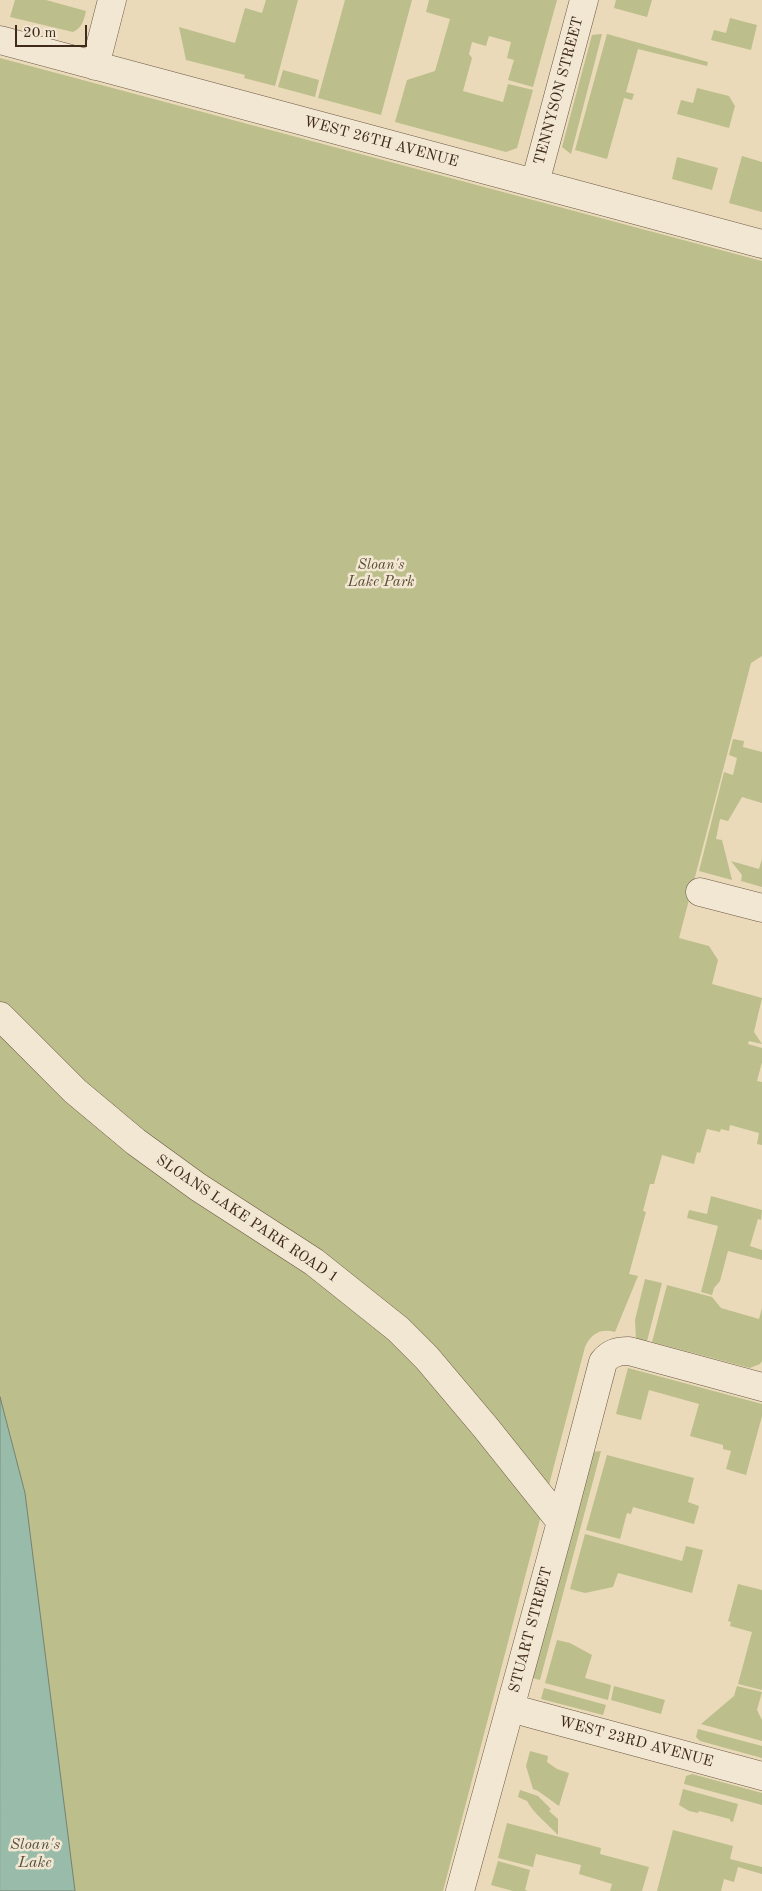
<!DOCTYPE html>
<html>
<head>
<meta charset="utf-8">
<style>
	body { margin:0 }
	#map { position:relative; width:762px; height:1891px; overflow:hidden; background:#eadab9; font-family:"Old Standard TT",serif }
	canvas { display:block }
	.scale { position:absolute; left:15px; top:25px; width:72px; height:22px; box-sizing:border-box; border:2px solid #402a1c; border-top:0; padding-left:6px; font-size:15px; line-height:18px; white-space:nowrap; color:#402a1c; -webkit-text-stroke:4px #f1e7d2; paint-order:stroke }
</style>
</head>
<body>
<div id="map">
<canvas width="762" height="1891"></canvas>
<div class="scale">20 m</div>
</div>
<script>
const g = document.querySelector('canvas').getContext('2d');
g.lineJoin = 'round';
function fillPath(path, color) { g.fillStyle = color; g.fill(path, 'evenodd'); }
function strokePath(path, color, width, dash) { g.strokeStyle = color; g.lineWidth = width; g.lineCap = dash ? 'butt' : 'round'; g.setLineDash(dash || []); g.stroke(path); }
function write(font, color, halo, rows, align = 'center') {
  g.font = font + ' "Old Standard TT",serif'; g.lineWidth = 5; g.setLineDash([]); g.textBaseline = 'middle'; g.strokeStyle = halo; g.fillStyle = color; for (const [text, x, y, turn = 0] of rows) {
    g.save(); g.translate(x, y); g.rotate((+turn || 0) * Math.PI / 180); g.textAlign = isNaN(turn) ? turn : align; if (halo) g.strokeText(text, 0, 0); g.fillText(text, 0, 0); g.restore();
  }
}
fillPath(new Path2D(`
	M 15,0 L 46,0 L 86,11 C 84,20 82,28 73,32 L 10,17 Z
	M 266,0 L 298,0 L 275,86 L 244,78 L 245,75 L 186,60 L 179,27 L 235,43 L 245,8 L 262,13 Z
	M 345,0 L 412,0 L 381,115 L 318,98 Z
	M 429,0 L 557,0 L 533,87 L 508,80 L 514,60 L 507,58 L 511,42 L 489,36 L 486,46 L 472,42 L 469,54 L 472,58 L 463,91 L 503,102 L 508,84 L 533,90 L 517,148 L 506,152 L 395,122 L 407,80 L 435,71 L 450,19 L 426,12 Z
	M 616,0 L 652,0 L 647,17 L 614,8 Z
	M 730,18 L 757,25 L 751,50 L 711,40 L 714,30 L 726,33 Z
	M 602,34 L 571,154 L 562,147 L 592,35 Z
	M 607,34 L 708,62 L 707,66 L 638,49 L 626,92 L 634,94 L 632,100 L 624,98 L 607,159 L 575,150 Z
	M 0,58 L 762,261 L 762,656 L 751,663 L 679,938 L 709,946 L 718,960 L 712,984 L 762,998 L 754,1032 L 762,1044 L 749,1041 L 748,1044 L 762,1048 L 762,1062 L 757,1081 L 762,1082 L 762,1145 L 757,1144 L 759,1133 L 730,1125 L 729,1131 L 721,1129 L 720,1132 L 707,1129 L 700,1153 L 697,1152 L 694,1164 L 662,1155 L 654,1184 L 650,1184 L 643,1211 L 646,1212 L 629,1274 L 638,1276 L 615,1332 C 600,1328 591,1334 585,1347 L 443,1891 L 75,1891 L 25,1493 L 0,1397 Z
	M 283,70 L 319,80 L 315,97 L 278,87 Z
	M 697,88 L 729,96 L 735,106 L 729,128 L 677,114 L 681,100 L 693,103 Z
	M 742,156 L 762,162 L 762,212 L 729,203 Z
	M 677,157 L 718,168 L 712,190 L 672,179 Z
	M 733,739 L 744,741 L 743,747 L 762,752 L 762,803 L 742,797 L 728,821 L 720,819 L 716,839 L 722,840 L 732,880 L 699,871 L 724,772 L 733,775 L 737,758 L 729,755 Z
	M 762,859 L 762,887 L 741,881 L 742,875 L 731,861 L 759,869 Z
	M 711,1196 L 762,1210 L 761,1220 L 758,1219 L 750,1246 L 762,1250 L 762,1260 L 728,1251 L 720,1281 L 714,1288 L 712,1295 L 701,1292 L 718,1226 L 687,1218 L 689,1210 L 707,1214 Z
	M 645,1279 L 662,1283 L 647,1341 L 636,1339 L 635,1320 Z
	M 667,1285 L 712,1297 L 721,1308 L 759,1319 L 762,1308 L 762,1361 L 760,1364 L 750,1368 L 652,1342 Z
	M 628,1368 L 762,1404 L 762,1416 L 746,1475 L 726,1469 L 731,1451 L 723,1449 L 723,1445 L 690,1436 L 699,1404 L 649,1390 L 641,1420 L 616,1414 Z
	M 601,1451 L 540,1680 L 532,1678 L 592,1452 Z
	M 607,1455 L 694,1478 L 688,1502 L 699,1506 L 694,1524 L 633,1507 L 631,1514 L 627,1513 L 620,1539 L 586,1530 Z
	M 585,1534 L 682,1561 L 686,1546 L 703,1550 L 692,1593 L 618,1573 L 613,1587 L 585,1593 L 570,1589 Z
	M 738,1584 L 762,1590 L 762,1690 L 738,1684 L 752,1632 L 730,1626 L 731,1622 L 728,1621 Z
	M 557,1640 L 570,1643 L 592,1655 L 585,1678 L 611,1685 L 608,1700 L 545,1683 Z
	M 614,1686 L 665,1700 L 661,1714 L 611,1700 Z
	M 737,1686 L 762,1692 L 757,1710 L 762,1720 L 762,1741 L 701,1724 L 734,1696 Z
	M 544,1688 L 606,1705 L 603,1715 L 541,1699 Z
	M 698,1729 L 762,1746 L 762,1758 L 700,1741 L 696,1737 Z
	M 530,1751 L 548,1756 L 547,1762 L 557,1769 L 569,1773 L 559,1806 L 538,1791 L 533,1789 L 526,1766 Z
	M 692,1774 L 762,1793 L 762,1805 L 684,1784 L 686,1776 Z
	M 683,1789 L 738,1804 L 733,1822 L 730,1821 L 730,1819 L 699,1811 L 698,1813 L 689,1811 L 679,1805 Z
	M 520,1790 L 538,1796 L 551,1809 L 549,1811 L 558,1819 L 558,1835 C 549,1825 533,1813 527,1801 L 518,1797 Z
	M 507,1823 L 601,1848 L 600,1854 L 649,1867 L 642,1891 L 610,1891 L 612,1884 L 579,1874 L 581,1865 L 536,1854 L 533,1867 L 498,1858 Z
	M 673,1830 L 733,1846 L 730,1859 L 762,1867 L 762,1874 L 738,1867 L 734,1882 L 724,1879 L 721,1891 L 657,1891 Z
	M 498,1861 L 530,1870 L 525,1890 L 528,1891 L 513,1891 L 491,1885 Z`), '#bcbe8b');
const water = new Path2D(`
	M 0,1397 L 25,1493 L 75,1891 L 0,1891 Z`);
fillPath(water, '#99bba9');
strokePath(water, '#758171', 1);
const minor = new Path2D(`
	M 0,40 L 762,244
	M 95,66 L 112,0
	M 535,183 L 584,0
	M 700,892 L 762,908
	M 0,1016 L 75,1091 L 136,1142 L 198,1187 L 314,1262 L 398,1329 L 427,1358 L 486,1428 L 561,1522
	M 510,1708 L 762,1776
	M 460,1891 L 561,1522 L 603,1362 C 610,1353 617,1351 629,1351 L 762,1387`);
strokePath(minor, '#6a5643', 29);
strokePath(minor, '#f1e7d2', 28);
write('15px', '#402a1c', '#f1e7d2', [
	["TENNYSON STREET",559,91,-75],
	["WEST 26TH AVENUE",381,142,15],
	["SLOANS LAKE PARK ROAD 1",247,1219,34],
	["STUART STREET",531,1630,-75],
	["WEST 23RD AVENUE",636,1742,15]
]);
write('italic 15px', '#594832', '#f1e7d2', [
	["Sloan's",381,565],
	["Lake Park",381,582]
]);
write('italic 16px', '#564e3f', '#f1e7d2', [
	["Sloan's",35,1845],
	["Lake",35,1863]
]);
</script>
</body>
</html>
